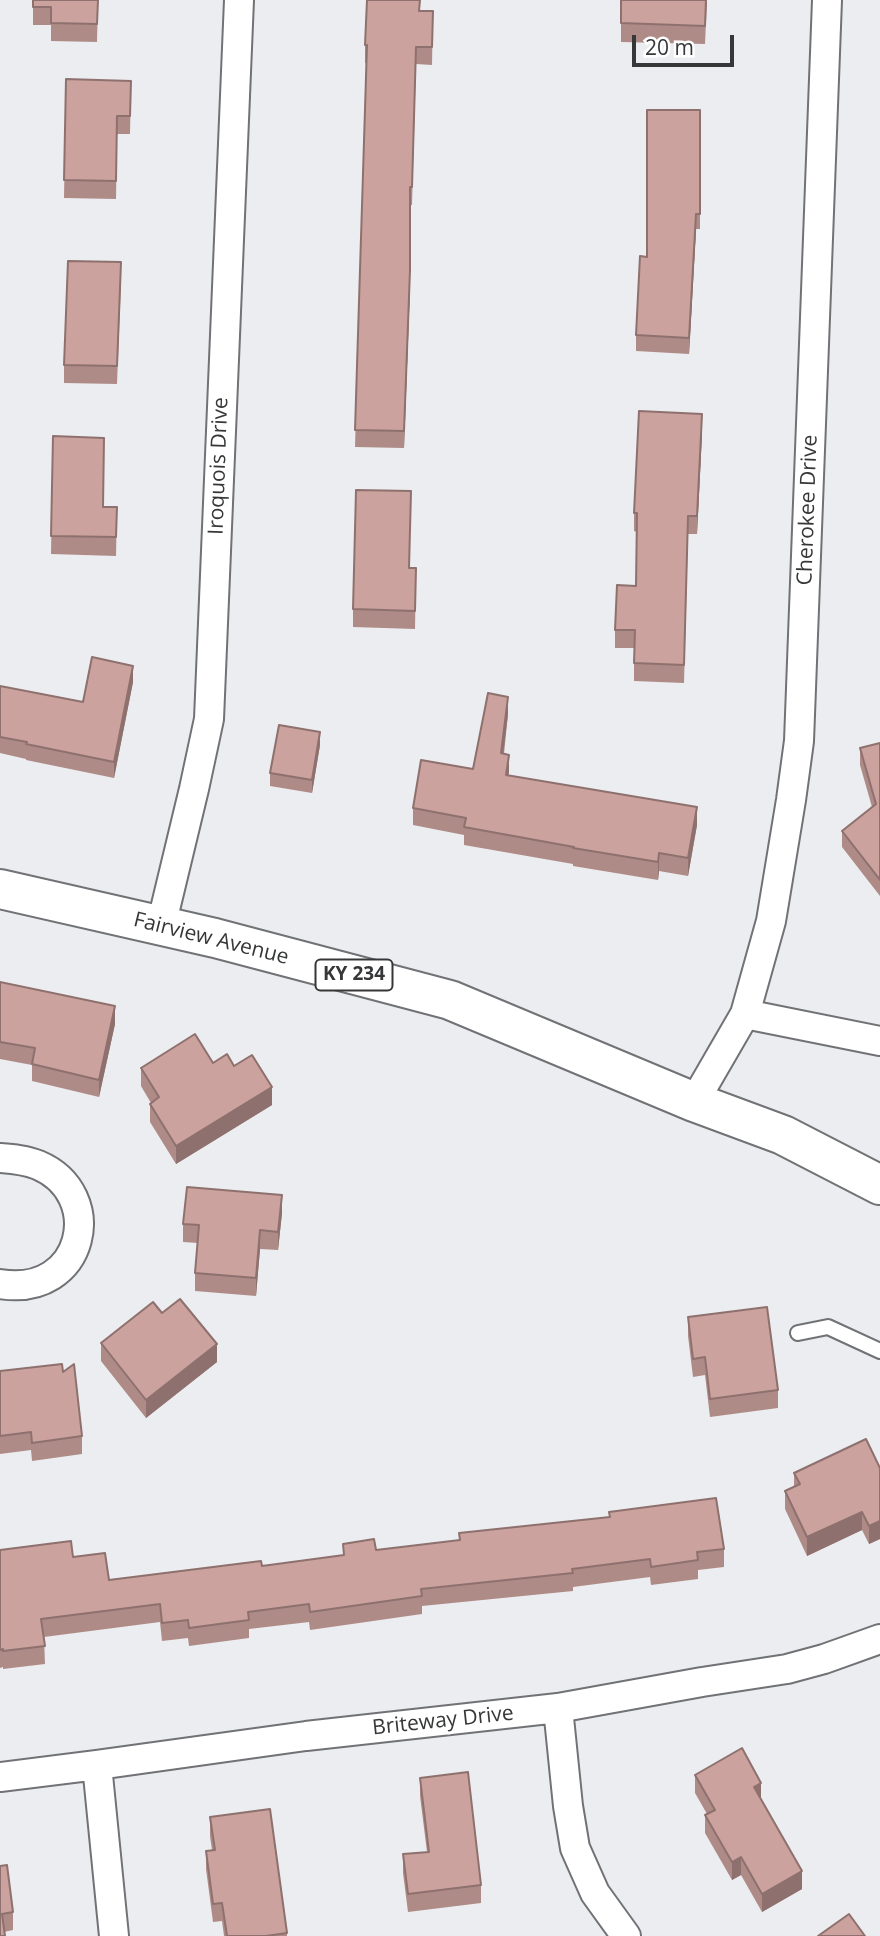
<!DOCTYPE html>
<html>
<head>
<meta charset="utf-8">
<style>
	body { margin:0 }
	#map { position:relative; width:880px; height:1936px; overflow:hidden; background:#ecedf0; font-family:"Open Sans",sans-serif }
	canvas { display:block }
	.scale { position:absolute; left:632px; top:35px; width:102px; height:32px; box-sizing:border-box; border:4px solid #363738; border-top:0; padding-left:9px; font-size:21px; line-height:24px; white-space:nowrap; color:#363738; -webkit-text-stroke:5px #fff; paint-order:stroke }
</style>
</head>
<body>
<div id="map">
<canvas width="880" height="1936"></canvas>
<div class="scale">20 m</div>
</div>
<script>
const g = document.querySelector('canvas').getContext('2d');
g.lineJoin = 'round';
function strokePath(path, color, width, dash) { g.strokeStyle = color; g.lineWidth = width; g.lineCap = dash ? 'butt' : 'round'; g.setLineDash(dash || []); g.stroke(path); }
function fillPath(path, color) { g.fillStyle = color; g.fill(path, 'evenodd'); }
function write(font, color, halo, rows, align = 'center') {
  g.font = font + ' "Open Sans",sans-serif'; g.lineWidth = 6; g.setLineDash([]); g.textBaseline = 'middle'; g.strokeStyle = halo; g.fillStyle = color; for (const [text, x, y, turn = 0] of rows) {
    g.save(); g.translate(x, y); g.rotate((+turn || 0) * Math.PI / 180); g.textAlign = isNaN(turn) ? turn : align; if (halo) g.strokeText(text, 0, 0); g.fillText(text, 0, 0); g.restore();
  }
}
const lane = new Path2D(`
	M 798,1333 L 828,1327 L 880,1351`);
const street = new Path2D(`
	M 161,926 L 194,789 L 209,719 L 239,0
	M 745,1014 L 771,921 L 791,800 L 799,741 L 827,0
	M 694,1102 L 745,1014 L 880,1041
	M 0,1158 C 13,1159 26,1160 38,1165 C 107,1194 85,1298 0,1284
	M 558,1708 L 568,1806 L 575,1848 L 595,1893 L 626,1936
	M 97,1765 L 114,1936
	M 0,1777 L 97,1765 L 306,1736 L 558,1708 L 702,1682 L 787,1669 L 824,1659 L 880,1639`);
const primary = new Path2D(`
	M 0,889 L 215,938 L 450,1000 L 694,1102 L 783,1135 L 880,1185`);
strokePath(lane, '#717275', 18);
strokePath(street, '#717275', 32);
strokePath(primary, '#717275', 42);
strokePath(lane, '#fff', 14);
strokePath(street, '#fff', 28);
strokePath(primary, '#fff', 38);
fillPath(new Path2D(`
	M 33,0 L 98,0 L 97,42 L 51,41 L 51,25 L 33,25 Z
	M 420,0 L 420,11 L 433,11 L 432,65 L 416,64 L 412,205 L 410,205 L 410,287 L 404,448 L 355,447 L 366,63 L 365,63 L 365,45 Z
	M 621,0 L 707,0 L 705,44 L 621,42 Z
	M 66,79 L 131,81 L 130,134 L 117,134 L 116,199 L 64,198 Z
	M 700,110 L 700,229 L 696,229 L 689,354 L 636,351 L 636,335 Z
	M 121,281 L 117,384 L 64,383 L 64,365 Z
	M 702,433 L 697,534 L 688,534 L 684,683 L 634,681 L 634,648 L 615,648 L 615,630 L 636,586 L 637,532 L 634,531 L 634,513 Z
	M 53,436 L 103,507 L 117,507 L 116,556 L 51,554 Z
	M 409,568 L 416,568 L 415,629 L 353,627 L 353,609 Z
	M 133,682 L 114,778 L 26,760 L 26,759 L 0,753 L 0,686 L 83,702 Z
	M 508,714 L 504,754 L 509,772 L 508,775 L 697,825 L 688,876 L 659,871 L 658,880 L 573,866 L 573,864 L 464,845 L 464,835 L 413,825 L 413,808 L 473,769 Z
	M 880,743 L 880,896 L 842,847 L 842,831 L 872,807 L 860,765 L 860,748 Z
	M 320,745 L 312,793 L 270,786 L 270,773 Z
	M 0,982 L 115,1024 L 99,1097 L 32,1081 L 32,1065 L 0,1059 Z
	M 213,1063 L 234,1066 L 272,1105 L 176,1164 L 150,1122 L 150,1104 L 151,1103 L 141,1086 L 141,1068 Z
	M 282,1213 L 278,1250 L 260,1249 L 256,1296 L 195,1291 L 195,1273 L 198,1243 L 183,1242 L 183,1224 Z
	M 162,1313 L 217,1362 L 146,1418 L 101,1361 L 101,1343 Z
	M 688,1317 L 778,1390 L 778,1408 L 710,1417 L 705,1375 L 693,1377 L 688,1336 Z
	M 0,1371 L 63,1372 L 82,1436 L 82,1454 L 32,1461 L 31,1450 L 0,1454 Z
	M 880,1468 L 880,1539 L 869,1544 L 862,1530 L 807,1556 L 785,1509 L 785,1491 L 794,1487 L 794,1473 Z
	M 609,1512 L 724,1549 L 724,1567 L 698,1570 L 698,1579 L 651,1585 L 650,1577 L 573,1587 L 573,1591 L 422,1606 L 422,1614 L 310,1630 L 309,1622 L 249,1629 L 249,1638 L 189,1646 L 188,1638 L 162,1641 L 160,1622 L 44,1637 L 45,1664 L 3,1669 L 3,1667 L 0,1668 L 0,1550 L 73,1557 L 109,1580 L 262,1566 L 343,1555 L 343,1544 L 376,1550 L 459,1540 L 459,1533 L 609,1517 Z
	M 695,1775 L 761,1799 L 802,1889 L 762,1912 L 741,1875 L 732,1880 L 705,1833 L 705,1815 L 707,1814 L 695,1793 Z
	M 420,1778 L 481,1885 L 481,1903 L 408,1912 L 403,1873 L 403,1854 L 427,1852 L 420,1796 Z
	M 210,1817 L 287,1933 L 287,1936 L 224,1936 L 222,1921 L 213,1922 L 206,1869 L 206,1851 L 212,1850 L 210,1836 Z
	M 0,1866 L 13,1912 L 13,1930 L 4,1932 L 0,1936 Z`), '#af8b87');
fillPath(new Path2D(`
	M 410,187 L 410,287 L 404,448 L 404,431 Z
	M 696,214 L 696,229 L 689,354 L 689,338 Z
	M 702,414 L 702,433 L 697,534 L 697,516 Z
	M 133,666 L 133,682 L 114,778 L 114,762 Z
	M 508,697 L 508,714 L 501,771 L 501,753 Z
	M 320,732 L 320,745 L 312,793 L 312,780 Z
	M 509,755 L 509,772 L 506,792 L 506,775 Z
	M 697,807 L 697,825 L 688,876 L 688,858 Z
	M 659,853 L 659,871 L 658,880 L 658,862 Z
	M 115,1006 L 115,1024 L 99,1097 L 99,1080 Z
	M 272,1087 L 272,1105 L 176,1164 L 176,1146 Z
	M 282,1195 L 282,1213 L 278,1250 L 278,1232 Z
	M 260,1230 L 260,1249 L 256,1296 L 256,1278 Z
	M 217,1344 L 217,1362 L 146,1418 L 146,1400 Z
	M 862,1512 L 862,1530 L 807,1556 L 807,1537 Z
	M 880,1521 L 880,1539 L 869,1544 L 869,1526 Z
	M 761,1783 L 761,1801 L 754,1787 Z
	M 741,1857 L 741,1875 L 732,1880 L 732,1862 Z
	M 802,1871 L 802,1889 L 762,1912 L 762,1894 Z`), '#8e716e');
const building = new Path2D(`
	M 33,0 L 98,0 L 97,24 L 51,23 L 51,7 L 33,7 Z
	M 367,0 L 420,0 L 419,11 L 433,11 L 432,47 L 416,47 L 412,187 L 410,187 L 410,270 L 404,431 L 355,430 L 367,45 L 365,45 Z
	M 621,0 L 706,0 L 705,26 L 621,23 Z
	M 66,79 L 131,81 L 130,116 L 117,116 L 116,181 L 64,180 Z
	M 647,110 L 700,110 L 700,214 L 696,214 L 689,338 L 636,335 L 640,256 L 647,257 Z
	M 68,261 L 121,262 L 117,366 L 64,365 Z
	M 639,411 L 702,414 L 697,516 L 688,516 L 684,665 L 634,663 L 635,630 L 615,630 L 617,585 L 636,586 L 637,513 L 634,513 Z
	M 53,436 L 104,438 L 103,507 L 117,507 L 116,537 L 51,536 Z
	M 356,490 L 411,491 L 409,568 L 416,568 L 415,611 L 353,609 Z
	M 92,657 L 133,666 L 114,762 L 26,744 L 27,742 L 0,737 L 0,686 L 83,702 Z
	M 488,693 L 508,697 L 501,753 L 509,755 L 506,775 L 697,807 L 688,858 L 659,853 L 658,862 L 573,848 L 574,847 L 464,827 L 466,818 L 413,808 L 421,760 L 473,769 Z
	M 279,725 L 320,732 L 312,780 L 270,773 Z
	M 880,743 L 880,880 L 842,831 L 876,804 L 860,748 Z
	M 0,982 L 115,1006 L 99,1080 L 32,1064 L 35,1048 L 0,1042 Z
	M 195,1034 L 213,1063 L 227,1054 L 234,1066 L 252,1055 L 272,1087 L 176,1146 L 150,1104 L 159,1097 L 141,1068 Z
	M 187,1187 L 282,1195 L 278,1232 L 260,1230 L 256,1278 L 195,1273 L 199,1225 L 183,1224 Z
	M 180,1299 L 217,1344 L 146,1400 L 101,1343 L 153,1302 L 162,1313 Z
	M 767,1307 L 778,1390 L 710,1399 L 705,1357 L 693,1359 L 688,1317 Z
	M 62,1364 L 63,1372 L 74,1364 L 82,1436 L 32,1443 L 31,1432 L 0,1436 L 0,1371 Z
	M 866,1439 L 880,1468 L 880,1521 L 869,1526 L 862,1512 L 807,1537 L 785,1491 L 800,1484 L 794,1473 Z
	M 716,1498 L 724,1549 L 697,1552 L 698,1560 L 651,1567 L 650,1559 L 572,1569 L 573,1573 L 421,1589 L 422,1596 L 310,1612 L 309,1604 L 248,1612 L 249,1620 L 189,1628 L 188,1620 L 162,1623 L 160,1604 L 41,1619 L 45,1646 L 3,1651 L 3,1649 L 0,1650 L 0,1550 L 71,1541 L 73,1557 L 105,1553 L 109,1580 L 261,1561 L 262,1566 L 344,1555 L 343,1544 L 374,1539 L 376,1550 L 460,1540 L 459,1533 L 610,1517 L 609,1512 Z
	M 742,1748 L 761,1783 L 754,1787 L 802,1871 L 762,1894 L 741,1857 L 732,1862 L 705,1815 L 715,1810 L 695,1775 Z
	M 468,1772 L 481,1885 L 408,1894 L 403,1854 L 429,1852 L 420,1778 Z
	M 270,1809 L 287,1933 L 266,1936 L 227,1936 L 222,1903 L 213,1904 L 206,1851 L 215,1850 L 210,1817 Z
	M 7,1865 L 13,1912 L 2,1914 L 5,1936 L 0,1936 L 0,1866 Z
	M 849,1914 L 865,1936 L 818,1936 Z`);
fillPath(building, '#cba29d');
strokePath(building, '#8e716e', 2);
for (const [x, y, w] of [
	[354,975,77]
]) { const box = new Path2D(); box.roundRect(x - w / 2, y - 15.5, w, 31, 5); g.fillStyle = '#fff'; g.fill(box); strokePath(box, '#363738', 2); }
write('bold 19px', '#363738', null, [
	["KY 234",354,975]
]);
write('21px', '#363738', '#fff', [
	["Iroquois Drive",219,466,-88],
	["Cherokee Drive",808,510,-88],
	["Fairview Avenue",211,939,14],
	["Briteway Drive",443,1721,-6]
]);
</script>
</body>
</html>
